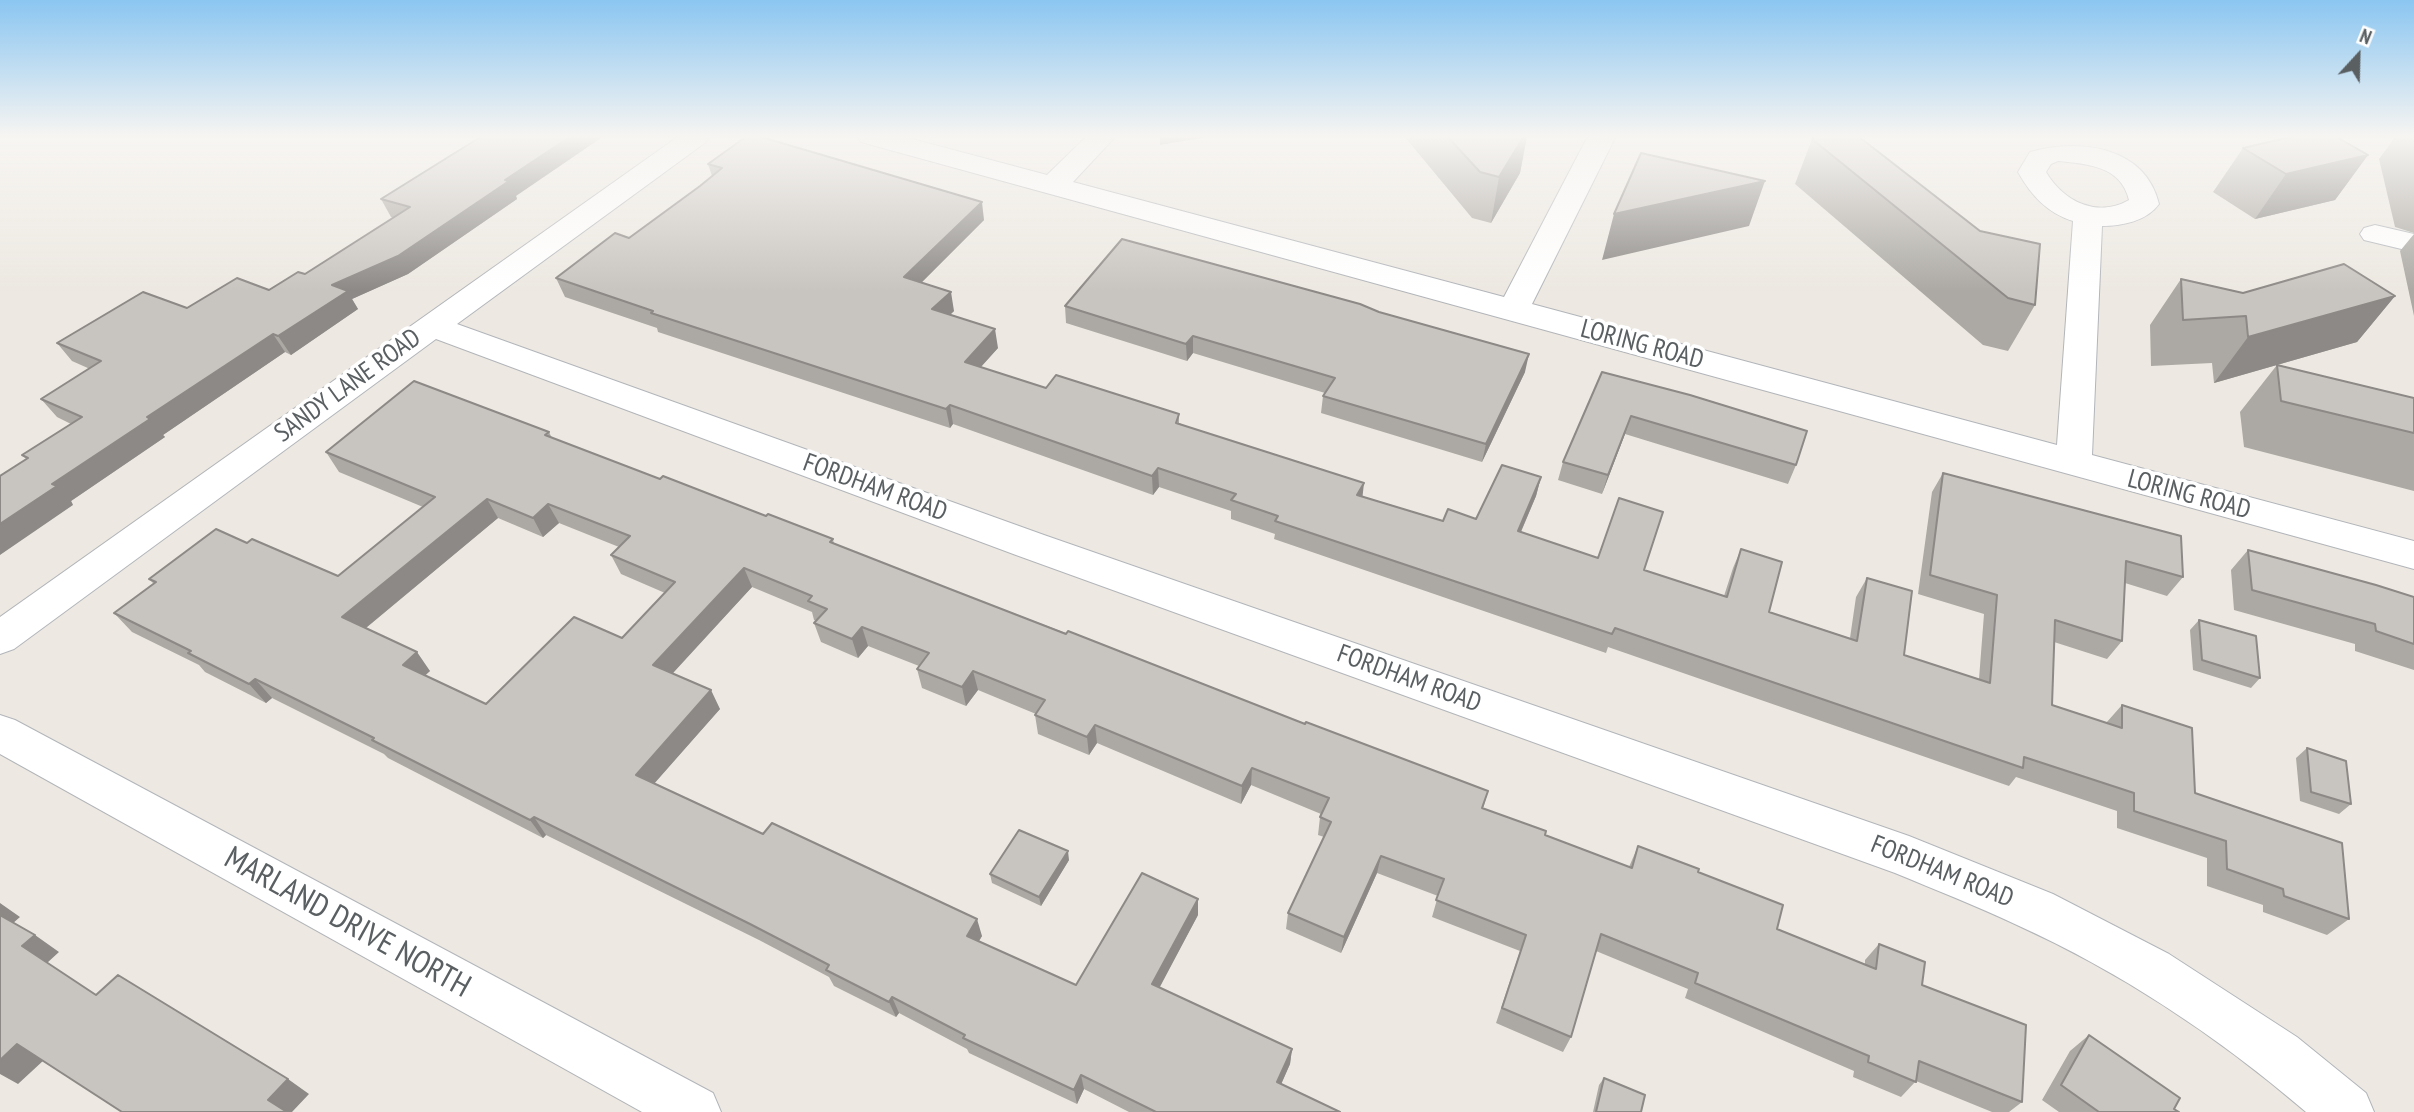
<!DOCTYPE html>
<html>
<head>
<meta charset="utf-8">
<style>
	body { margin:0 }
	#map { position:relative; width:2414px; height:1112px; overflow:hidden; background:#ede9e2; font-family:"PT Sans Narrow",sans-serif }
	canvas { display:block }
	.north { position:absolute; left:2323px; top:21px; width:70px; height:70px; -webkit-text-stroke:5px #fff; paint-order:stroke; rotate:22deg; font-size:19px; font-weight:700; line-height:28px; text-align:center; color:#5a5f62 }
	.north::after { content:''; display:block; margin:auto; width:24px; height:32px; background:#5a5f62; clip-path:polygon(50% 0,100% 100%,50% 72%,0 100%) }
</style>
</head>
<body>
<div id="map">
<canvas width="2414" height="1112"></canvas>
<div class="north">N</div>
</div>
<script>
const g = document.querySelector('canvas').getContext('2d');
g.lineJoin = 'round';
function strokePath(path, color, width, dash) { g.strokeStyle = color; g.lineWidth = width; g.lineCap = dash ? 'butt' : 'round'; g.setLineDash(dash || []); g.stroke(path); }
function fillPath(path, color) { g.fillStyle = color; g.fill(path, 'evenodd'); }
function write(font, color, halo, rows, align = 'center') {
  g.font = font + ' "PT Sans Narrow",sans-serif'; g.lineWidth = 7; g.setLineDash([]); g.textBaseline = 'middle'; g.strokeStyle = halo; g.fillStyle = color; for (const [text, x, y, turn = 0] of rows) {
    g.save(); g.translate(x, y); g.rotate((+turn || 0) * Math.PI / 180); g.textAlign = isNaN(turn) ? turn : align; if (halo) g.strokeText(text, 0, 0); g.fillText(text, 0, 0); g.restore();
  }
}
const minor = new Path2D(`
	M 679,136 L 710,136 L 706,142 L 457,324 L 1044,535 L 1909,836 L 2053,894 L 2169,954 L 2297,1037 L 2366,1093 L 2374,1112 L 2306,1112 C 2220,1038 2121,972 2017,925 C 1977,906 1936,890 1895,873 L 1016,555 L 436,339 L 14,649 L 0,654 L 0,617 Z
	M 857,136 L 901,136 L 1047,175 L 1087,136 L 1116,136 L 1073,182 L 1504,297 L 1588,136 L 1616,136 L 1532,304 L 2057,445 L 2073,221 C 2047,213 2031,195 2018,172 L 2030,152 C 2079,138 2145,146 2159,204 C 2147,221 2122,226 2102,226 L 2092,455 L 2414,541 L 2414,569 L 861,142 ZM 2058,161 C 2088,164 2121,166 2129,200 C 2097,218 2064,202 2046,172 L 2051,164 Z
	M 2375,225 L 2414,234 L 2414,252 L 2364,240 L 2360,234 L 2364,228 Z
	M 0,715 L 15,720 L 713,1093 L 721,1112 L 642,1112 L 0,754 Z`);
strokePath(minor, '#b2b5b9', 2);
fillPath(minor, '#fff');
fillPath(new Path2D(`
	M 1404,136 L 1527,136 L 1520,173 L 1491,223 L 1472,218 Z
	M 2396,136 L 2414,136 L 2414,233 L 2395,227 L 2379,159 Z
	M 1812,139 L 2035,305 L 2008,351 L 1983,345 L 1795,184 Z
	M 2243,148 L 2368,155 L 2335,200 L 2255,219 L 2213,192 Z
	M 708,164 L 984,220 L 921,283 L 954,311 L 950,315 L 998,348 L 981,367 L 1046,388 L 1179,414 L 1179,423 L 1362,496 L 1443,521 L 1476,519 L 1541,477 L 1536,496 L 1521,532 L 1598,558 L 1644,570 L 1724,596 L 1733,568 L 1741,549 L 1769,612 L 1850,638 L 1856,597 L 1867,578 L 1904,655 L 1979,679 L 1984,614 L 1918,594 L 1932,492 L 1943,473 L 2183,577 L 2167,596 L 2125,583 L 2122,641 L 2107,659 L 2054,642 L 2052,705 L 2106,723 L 2122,705 L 2195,793 L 2349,919 L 2327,935 L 2263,912 L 2263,905 L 2207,886 L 2207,858 L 2117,828 L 2117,811 L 2016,777 L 2009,786 L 1608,647 L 1606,653 L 1274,539 L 1275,534 L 1231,519 L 1231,511 L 1159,487 L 1153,495 L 953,424 L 950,428 L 658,332 L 657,328 L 565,297 L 556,278 L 629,238 L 700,186 L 712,176 Z
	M 516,196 L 517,199 L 408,274 L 352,299 L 358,309 L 291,355 L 285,352 L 163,435 L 165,437 L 71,501 L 73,505 L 22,455 L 71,424 L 57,417 L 41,399 L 90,369 L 72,361 L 57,343 L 187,308 L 269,290 L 305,274 L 393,218 L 391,217 L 381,199 Z
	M 2414,234 L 2414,316 L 2400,251 Z
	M 2181,279 L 2243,293 L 2395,296 L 2357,342 L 2214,383 L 2212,363 L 2151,366 L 2150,325 Z
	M 1065,306 L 1525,372 L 1482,462 L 1321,413 L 1323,396 L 1325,393 L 1193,353 L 1187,361 L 1066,323 Z
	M 2277,365 L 2414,398 L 2414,491 L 2244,447 L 2240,412 Z
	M 1602,372 L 1796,465 L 1788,484 L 1625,434 L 1602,494 L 1558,480 L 1563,462 Z
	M 549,432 L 552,438 L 660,479 L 833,539 L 834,544 L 950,589 L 1305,724 L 1488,791 L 1483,809 L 1545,835 L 1629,867 L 1638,846 L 1698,872 L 1777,929 L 1865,964 L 1865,960 L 1879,944 L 1922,985 L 2022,1102 L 2009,1112 L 1992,1112 L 1916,1081 L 1901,1097 L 1853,1077 L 1854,1071 L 1685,998 L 1688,989 L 1596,951 L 1571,1037 L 1563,1052 L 1496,1023 L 1520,951 L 1432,917 L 1438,896 L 1377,873 L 1341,953 L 1286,929 L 1288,913 L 1324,837 L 1318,835 L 1320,817 L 1321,814 L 1251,785 L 1241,804 L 1097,743 L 1089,755 L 1038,734 L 1035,715 L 1036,714 L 978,690 L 966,706 L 922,688 L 917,669 L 919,666 L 868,646 L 858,658 L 821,642 L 814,623 L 816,621 L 814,620 L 812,612 L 752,587 L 672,673 L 720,709 L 654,783 L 982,936 L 979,941 L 1076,985 L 1198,915 L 1159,987 L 1292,1049 L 1290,1064 L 1281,1084 L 1340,1112 L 1129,1112 L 1084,1089 L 1077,1104 L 969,1053 L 967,1049 L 899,1013 L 896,1017 L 834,986 L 829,977 L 759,940 L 546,835 L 543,838 L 388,758 L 384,754 L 272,698 L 266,703 L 205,672 L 199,665 L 132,632 L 114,613 L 154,584 L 149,579 L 247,543 L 338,576 L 423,507 L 339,472 L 326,452 ZM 498,518 L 543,537 L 559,523 L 619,547 L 611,555 L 621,574 L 665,593 L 622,638 L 486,704 L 425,675 L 430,671 L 366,628 Z
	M 2248,550 L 2414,597 L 2414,670 L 2355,651 L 2355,644 L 2234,610 L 2231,570 Z
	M 2199,620 L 2260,678 L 2251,688 L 2193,670 L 2190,630 Z
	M 2307,748 L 2351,804 L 2339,814 L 2300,801 L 2296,758 Z
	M 1069,860 L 1041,906 L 992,883 L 990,874 Z
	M 2089,1035 L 2174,1109 L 2179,1112 L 2059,1112 L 2042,1100 L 2070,1051 Z
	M 1604,1078 L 1641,1112 L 1593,1112 L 1599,1085 Z`), '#aca9a4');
fillPath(new Path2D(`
	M 571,136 L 604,136 L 516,196 L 517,199 L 408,274 L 352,299 L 358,309 L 291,355 L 278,336 L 332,285 L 505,180 Z
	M 1160,136 L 1212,136 L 1160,145 Z
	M 1524,136 L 1527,136 L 1520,173 L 1491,223 L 1499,177 Z
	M 2368,155 L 2335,200 L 2255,219 L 2286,174 Z
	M 1765,181 L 1749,226 L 1602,260 L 1614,214 Z
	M 982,202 L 984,220 L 908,296 L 904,277 Z
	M 951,292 L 954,311 L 936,328 L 932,309 Z
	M 2395,296 L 2357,342 L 2214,383 L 2248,337 Z
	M 995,329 L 998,348 L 968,381 L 965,362 Z
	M 273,334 L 285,352 L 163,435 L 165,437 L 71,501 L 73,505 L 0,555 L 0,524 L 52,484 L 147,417 Z
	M 1193,336 L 1193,353 L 1187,361 L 1186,344 Z
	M 1529,354 L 1525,372 L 1482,462 L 1486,444 Z
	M 950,405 L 953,424 L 950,428 L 946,409 Z
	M 1631,416 L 1625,434 L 1602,494 L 1608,475 Z
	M 1158,468 L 1159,487 L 1153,495 L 1152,476 Z
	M 1541,477 L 1536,496 L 1513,550 L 1518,531 Z
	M 1364,483 L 1362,501 L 1357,495 Z
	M 487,499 L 498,518 L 356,636 L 342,617 Z
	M 548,504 L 559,523 L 543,537 L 533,518 Z
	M 744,568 L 752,587 L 663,684 L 653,665 Z
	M 862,627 L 868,646 L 858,658 L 852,639 Z
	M 417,652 L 430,671 L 417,683 L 403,665 Z
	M 973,671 L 978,690 L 966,706 L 962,687 Z
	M 255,679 L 272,698 L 266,703 L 249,684 Z
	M 711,690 L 720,709 L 646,793 L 636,775 Z
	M 1095,725 L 1097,743 L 1089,755 L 1087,737 Z
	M 1252,768 L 1251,785 L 1241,804 L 1242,786 Z
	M 534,817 L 546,835 L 543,838 L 530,820 Z
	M 1068,851 L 1069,860 L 1041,906 L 1039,897 Z
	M 1381,856 L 1377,873 L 1341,953 L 1344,937 Z
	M 1198,899 L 1198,915 L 1153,1000 L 1152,984 Z
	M 0,903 L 20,917 L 12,924 L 0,916 Z
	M 977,919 L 982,936 L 972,952 L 967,936 Z
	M 35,935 L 59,952 L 47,963 L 22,946 Z
	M 892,997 L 899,1013 L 896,1017 L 889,1002 Z
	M 17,1044 L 44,1060 L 18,1084 L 0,1074 L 0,1060 Z
	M 1292,1049 L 1290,1064 L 1276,1096 L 1277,1082 Z
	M 1081,1075 L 1084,1089 L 1077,1104 L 1074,1090 Z
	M 288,1079 L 309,1094 L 292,1112 L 285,1112 L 268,1100 Z`), '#8c8986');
const building = new Path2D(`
	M 482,136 L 571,136 L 505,180 L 509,181 L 398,256 L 332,285 L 348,291 L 278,336 L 273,334 L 147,417 L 150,419 L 52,484 L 57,486 L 0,524 L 0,476 L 28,458 L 22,455 L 82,417 L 41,399 L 101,361 L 57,343 L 143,292 L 187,308 L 237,278 L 269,290 L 298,272 L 305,274 L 410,207 L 381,199 Z
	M 747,136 L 758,136 L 982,202 L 904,277 L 951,292 L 932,309 L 995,329 L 965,362 L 1046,388 L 1056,375 L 1179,414 L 1176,423 L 1364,483 L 1357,495 L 1443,521 L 1448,509 L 1476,519 L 1502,465 L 1541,477 L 1518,531 L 1598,558 L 1619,498 L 1663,512 L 1644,570 L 1727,597 L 1741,549 L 1782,562 L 1769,612 L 1857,641 L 1867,578 L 1912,591 L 1904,655 L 1990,683 L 1997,595 L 1930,575 L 1943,473 L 2181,536 L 2183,577 L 2126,561 L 2122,641 L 2055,620 L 2052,705 L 2122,728 L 2122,705 L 2192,728 L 2195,793 L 2342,843 L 2349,919 L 2284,896 L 2283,889 L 2227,869 L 2226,841 L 2134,811 L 2134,793 L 2024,757 L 2023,768 L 1615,628 L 1612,634 L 1275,521 L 1278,516 L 1231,500 L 1236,494 L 1158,468 L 1152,476 L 950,405 L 946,409 L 651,313 L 653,311 L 556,278 L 615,233 L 629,238 L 700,186 L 722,168 L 708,164 Z
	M 1447,136 L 1524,136 L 1499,177 L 1480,172 Z
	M 1815,136 L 1858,136 L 1980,231 L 2040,244 L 2035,305 L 2008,298 L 1812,139 Z
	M 2295,136 L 2335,136 L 2368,155 L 2286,174 L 2243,148 Z
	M 1641,153 L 1765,181 L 1614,214 Z
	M 1122,239 L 1360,304 L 1379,312 L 1529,354 L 1486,444 L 1323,396 L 1335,378 L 1193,336 L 1186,344 L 1065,306 Z
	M 2344,264 L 2395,296 L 2248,337 L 2246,316 L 2183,320 L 2181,279 L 2243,293 Z
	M 2277,365 L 2414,398 L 2414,433 L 2281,401 Z
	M 1602,372 L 1690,395 L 1807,431 L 1796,465 L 1631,416 L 1608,475 L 1563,462 Z
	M 414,381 L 549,432 L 545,435 L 660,479 L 663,476 L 766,516 L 768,514 L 833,539 L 830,542 L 950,589 L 1066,634 L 1068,631 L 1305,724 L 1306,722 L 1488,791 L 1482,808 L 1546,831 L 1545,835 L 1632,868 L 1638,846 L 1699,869 L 1698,872 L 1783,905 L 1777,929 L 1876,969 L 1879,944 L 1925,962 L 1922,985 L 2026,1025 L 2022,1102 L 1919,1061 L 1916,1082 L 1868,1062 L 1869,1056 L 1695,983 L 1698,973 L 1601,934 L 1571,1037 L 1502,1008 L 1526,935 L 1436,900 L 1444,879 L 1381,856 L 1344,937 L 1288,913 L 1331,822 L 1320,817 L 1329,798 L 1252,768 L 1242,786 L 1095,725 L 1087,737 L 1035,715 L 1045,700 L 973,671 L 962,687 L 917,669 L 929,653 L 862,627 L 852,639 L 814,623 L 827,609 L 808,601 L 812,596 L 744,568 L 653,665 L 711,690 L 636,775 L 763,834 L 772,823 L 977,919 L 967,936 L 1076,985 L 1142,873 L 1198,899 L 1152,984 L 1292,1049 L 1277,1082 L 1340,1112 L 1156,1112 L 1081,1075 L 1074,1090 L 963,1038 L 965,1035 L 892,997 L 889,1002 L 826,970 L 829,965 L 750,924 L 534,817 L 530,820 L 372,740 L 374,738 L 255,679 L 249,684 L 188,653 L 191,651 L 114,613 L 156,582 L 149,579 L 216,529 L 247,543 L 252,539 L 338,576 L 435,497 L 326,452 ZM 487,499 L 533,518 L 548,504 L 630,536 L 611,555 L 675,582 L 622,638 L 574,617 L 486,704 L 403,665 L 417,652 L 342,617 Z
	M 2248,550 L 2376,585 L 2414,597 L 2414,644 L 2376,631 L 2375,624 L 2252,590 Z
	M 2199,620 L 2256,636 L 2260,678 L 2202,660 Z
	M 2307,748 L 2346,761 L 2351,804 L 2311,792 Z
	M 1019,830 L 1068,851 L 1039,897 L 990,874 Z
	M 0,915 L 35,935 L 22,946 L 96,995 L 118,975 L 288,1079 L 268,1100 L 287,1112 L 122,1112 L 17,1044 L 0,1060 Z
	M 2089,1035 L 2180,1098 L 2174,1109 L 2179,1112 L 2099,1112 L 2061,1085 Z
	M 1604,1078 L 1645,1095 L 1641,1112 L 1596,1112 Z`);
fillPath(building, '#c8c4bf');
strokePath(building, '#8c8986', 2);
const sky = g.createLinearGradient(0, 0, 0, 291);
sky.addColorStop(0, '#8bc6f1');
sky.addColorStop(0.47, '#f7f5f2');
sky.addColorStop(1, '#f7f5f200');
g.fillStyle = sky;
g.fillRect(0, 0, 2414, 291);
write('26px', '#5a5f62', '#fff', [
	["LORING ROAD",1642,345,15],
	["SANDY LANE ROAD",348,386,-36],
	["FORDHAM ROAD",875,488,20],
	["LORING ROAD",2189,495,15],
	["FORDHAM ROAD",1409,679,20],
	["FORDHAM ROAD",1942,872,22]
]);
write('32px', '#5a5f62', '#fff', [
	["MARLAND DRIVE NORTH",347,923,29]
]);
</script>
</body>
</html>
